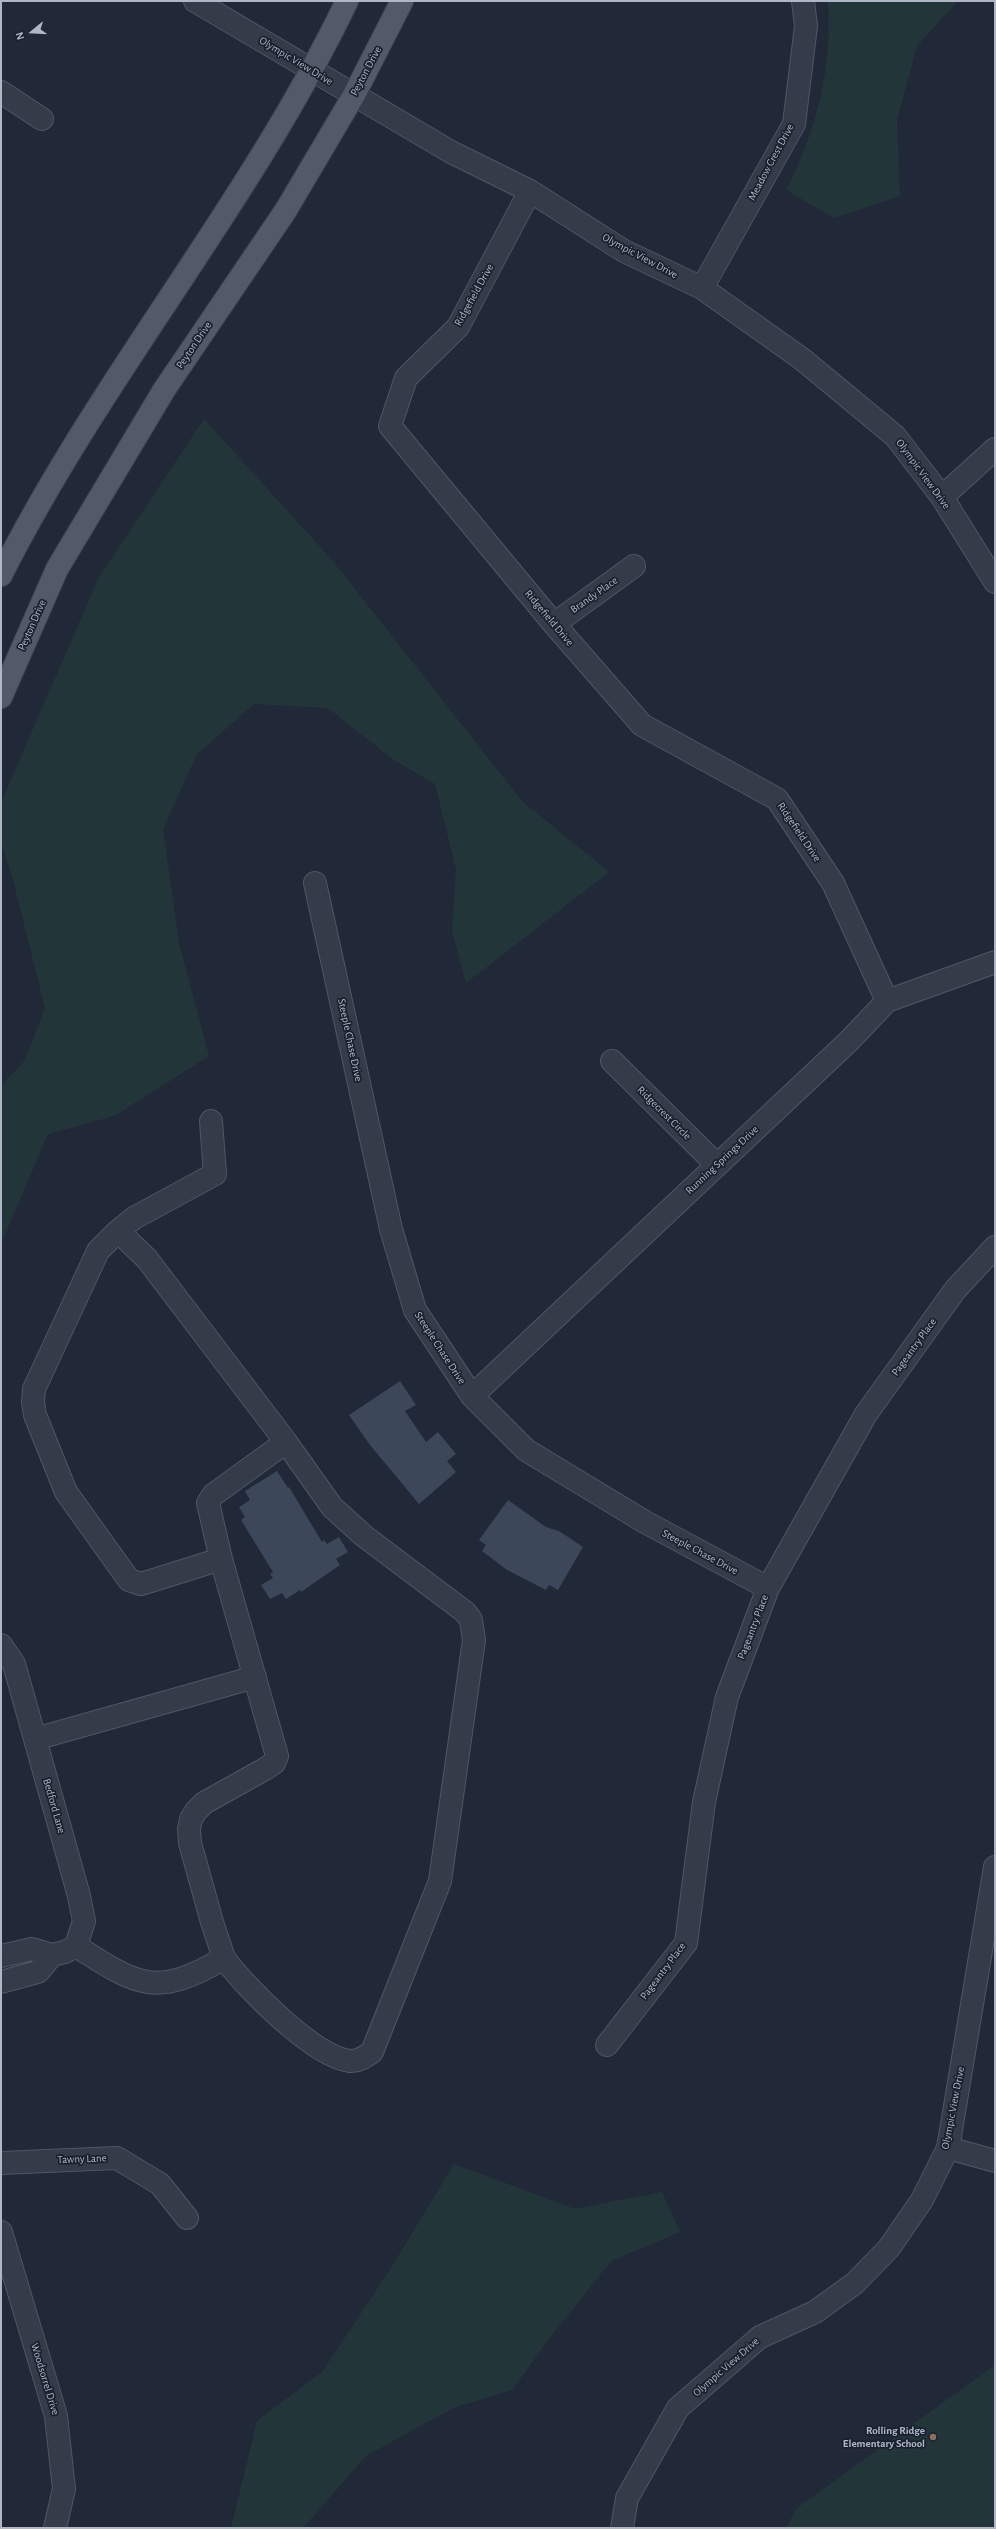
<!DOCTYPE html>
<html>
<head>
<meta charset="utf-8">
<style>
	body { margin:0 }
	#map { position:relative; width:996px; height:2529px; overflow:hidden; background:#212939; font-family:"Alegreya Sans",sans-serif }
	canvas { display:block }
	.frame { position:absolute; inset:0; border:2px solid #afb6c6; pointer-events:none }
	.north { position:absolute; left:12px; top:12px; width:40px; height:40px; -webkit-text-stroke:3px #1a212e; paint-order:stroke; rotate:252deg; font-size:11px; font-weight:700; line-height:16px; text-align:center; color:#afb6c6 }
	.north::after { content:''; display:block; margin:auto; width:14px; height:18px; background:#afb6c6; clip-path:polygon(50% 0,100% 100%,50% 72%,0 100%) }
</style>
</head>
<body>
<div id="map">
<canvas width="996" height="2529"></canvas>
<div class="frame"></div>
<div class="north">N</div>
</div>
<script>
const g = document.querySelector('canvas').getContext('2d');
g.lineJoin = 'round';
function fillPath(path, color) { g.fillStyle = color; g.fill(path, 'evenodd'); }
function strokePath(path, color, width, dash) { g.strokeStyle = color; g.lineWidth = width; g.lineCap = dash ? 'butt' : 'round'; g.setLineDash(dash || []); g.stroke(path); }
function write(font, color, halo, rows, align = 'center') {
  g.font = font + ' "Alegreya Sans",sans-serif'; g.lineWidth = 3.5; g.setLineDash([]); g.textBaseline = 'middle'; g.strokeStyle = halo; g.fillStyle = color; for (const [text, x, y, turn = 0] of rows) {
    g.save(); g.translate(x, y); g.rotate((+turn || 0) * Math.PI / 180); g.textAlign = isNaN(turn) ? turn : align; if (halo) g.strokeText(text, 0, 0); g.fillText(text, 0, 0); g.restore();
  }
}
fillPath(new Path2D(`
	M 828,1 L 958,1 L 917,46 L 897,120 L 900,196 L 834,218 L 786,190 C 816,133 833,66 828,1 Z
	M 204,419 L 332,560 L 522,801 L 609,872 L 466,983 L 452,931 L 456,869 L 435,784 L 394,760 L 328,708 L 254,704 L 197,754 L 163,829 L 179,943 L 209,1056 L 114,1116 L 48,1134 L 1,1244 L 1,1086 L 25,1060 L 45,1008 L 13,880 L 1,842 L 1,803 L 98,579 Z
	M 454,2164 L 575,2209 L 662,2192 L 680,2232 L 611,2261 L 549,2339 L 512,2390 L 453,2408 L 366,2456 L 303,2528 L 231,2528 L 257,2421 L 322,2372 L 391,2268 Z
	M 995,2365 L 995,2528 L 786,2528 L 797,2508 Z`), '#22363a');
fillPath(new Path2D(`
	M 400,1381 L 416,1405 L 405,1411 L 426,1442 L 438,1432 L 456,1454 L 447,1461 L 456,1472 L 419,1504 L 370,1445 L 349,1415 Z
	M 277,1471 L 288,1488 L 289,1487 L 322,1542 L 324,1540 L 327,1544 L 339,1537 L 348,1552 L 336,1559 L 340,1565 L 301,1592 L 300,1590 L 286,1599 L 282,1593 L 270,1599 L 261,1585 L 273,1578 L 270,1574 L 273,1572 L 241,1520 L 245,1517 L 239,1507 L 250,1500 L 245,1491 Z
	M 508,1500 L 546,1527 L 559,1531 L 583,1547 L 558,1590 L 549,1585 L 546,1590 L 507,1570 L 482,1551 L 486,1545 L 479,1540 Z`), '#3c4759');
const minor = new Path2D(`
	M 195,1 L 451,152 L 530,191 L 624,251 L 702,288 L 802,359 L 895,436 L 942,497 L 995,582
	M 1,92 L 42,119
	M 530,191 L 458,327 L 406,378 L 390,426 L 554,624 L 642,725 L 777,799 L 833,883 L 887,1001
	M 702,288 L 794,124 L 806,26 L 803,1
	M 942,497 L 995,449
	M 554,624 L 634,566
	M 315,883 L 391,1229 L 415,1310 L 472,1396 L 526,1450 L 645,1522 L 768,1588
	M 612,1061 L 717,1165
	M 118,1231 L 134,1218 L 215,1174 L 211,1121
	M 472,1396 L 849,1041 L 887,1001 L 995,962
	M 221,1559 L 141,1584 L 129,1580 L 66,1492 L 35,1415 L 33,1402 L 34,1389 L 98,1251 L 118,1231 L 147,1259 L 286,1442
	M 1,1645 L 14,1664 L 79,1896 L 84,1921 L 76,1946 L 65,1952 L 52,1955
	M 35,1739 L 255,1677
	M 76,1946 C 138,1986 157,1998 224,1958 L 212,1922 L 190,1843 L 189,1829 L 191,1819 L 196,1811 L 204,1803 L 265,1769 L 274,1763 L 277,1756 L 221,1559 L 208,1503 L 213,1495 L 286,1442 L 332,1507 L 364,1536 L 465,1612 L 471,1620 L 474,1640 L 440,1881 L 372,2052 C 366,2056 358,2062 350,2061 C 314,2057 245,1987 224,1958
	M 1,1956 L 32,1949 L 52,1955 L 38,1972 L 1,1982
	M 607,2045 L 686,1943 L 704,1802 L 727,1697 L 768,1588 L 866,1414 L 955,1290 L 995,1247
	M 948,2148 L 995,2161
	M 1,2163 L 117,2158 L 160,2184 L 187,2218
	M 1,2232 L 56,2416 L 64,2489 L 55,2528
	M 622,2528 L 627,2498 L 678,2408 L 760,2337 L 815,2312 L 855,2283 L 889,2248 L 922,2200 L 948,2148 L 995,1867`);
const major = new Path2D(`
	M 1,575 C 102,375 250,203 347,1
	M 1,697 L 57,569 L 164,390 L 286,210 L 354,95 L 402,1`);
strokePath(minor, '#4f5664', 24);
strokePath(major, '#3e4553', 24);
strokePath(minor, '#343b49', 22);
strokePath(major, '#525a6a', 22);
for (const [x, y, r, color] of [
	[933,2437,4,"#8d6e63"]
]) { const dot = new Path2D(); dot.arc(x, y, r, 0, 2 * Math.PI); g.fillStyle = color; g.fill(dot); strokePath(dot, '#1a212e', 1.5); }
write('11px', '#afb6c6', '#1a212e', [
	["Olympic View Drive",296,61,31],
	["Peyton Drive",366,71,-62],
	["Meadow Crest Drive",771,162,-62],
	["Olympic View Drive",640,256,28],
	["Ridgefield Drive",474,295,-61],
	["Peyton Drive",194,345,-56],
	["Olympic View Drive",923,474,54],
	["Brandy Place",594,595,-35],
	["Ridgefield Drive",549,618,50],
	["Peyton Drive",32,625,-66],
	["Ridgefield Drive",799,832,56],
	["Steeple Chase Drive",350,1040,78],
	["Ridgecrest Circle",664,1113,45],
	["Running Springs Drive",722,1160,-43],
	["Pageantry Place",914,1347,-54],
	["Steeple Chase Drive",440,1348,57],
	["Steeple Chase Drive",700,1552,28],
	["Pageantry Place",753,1627,-69],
	["Bedford Lane",54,1806,74],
	["Pageantry Place",663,1971,-53],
	["Olympic View Drive",953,2108,-79],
	["Tawny Lane",82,2159,-2],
	["Olympic View Drive",726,2367,-41],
	["Woodsorrel Drive",45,2379,73]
]);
write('bold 11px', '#afb6c6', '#1a212e', [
	["Rolling Ridge",925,2431],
	["Elementary School",925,2444]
], 'right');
</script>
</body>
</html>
